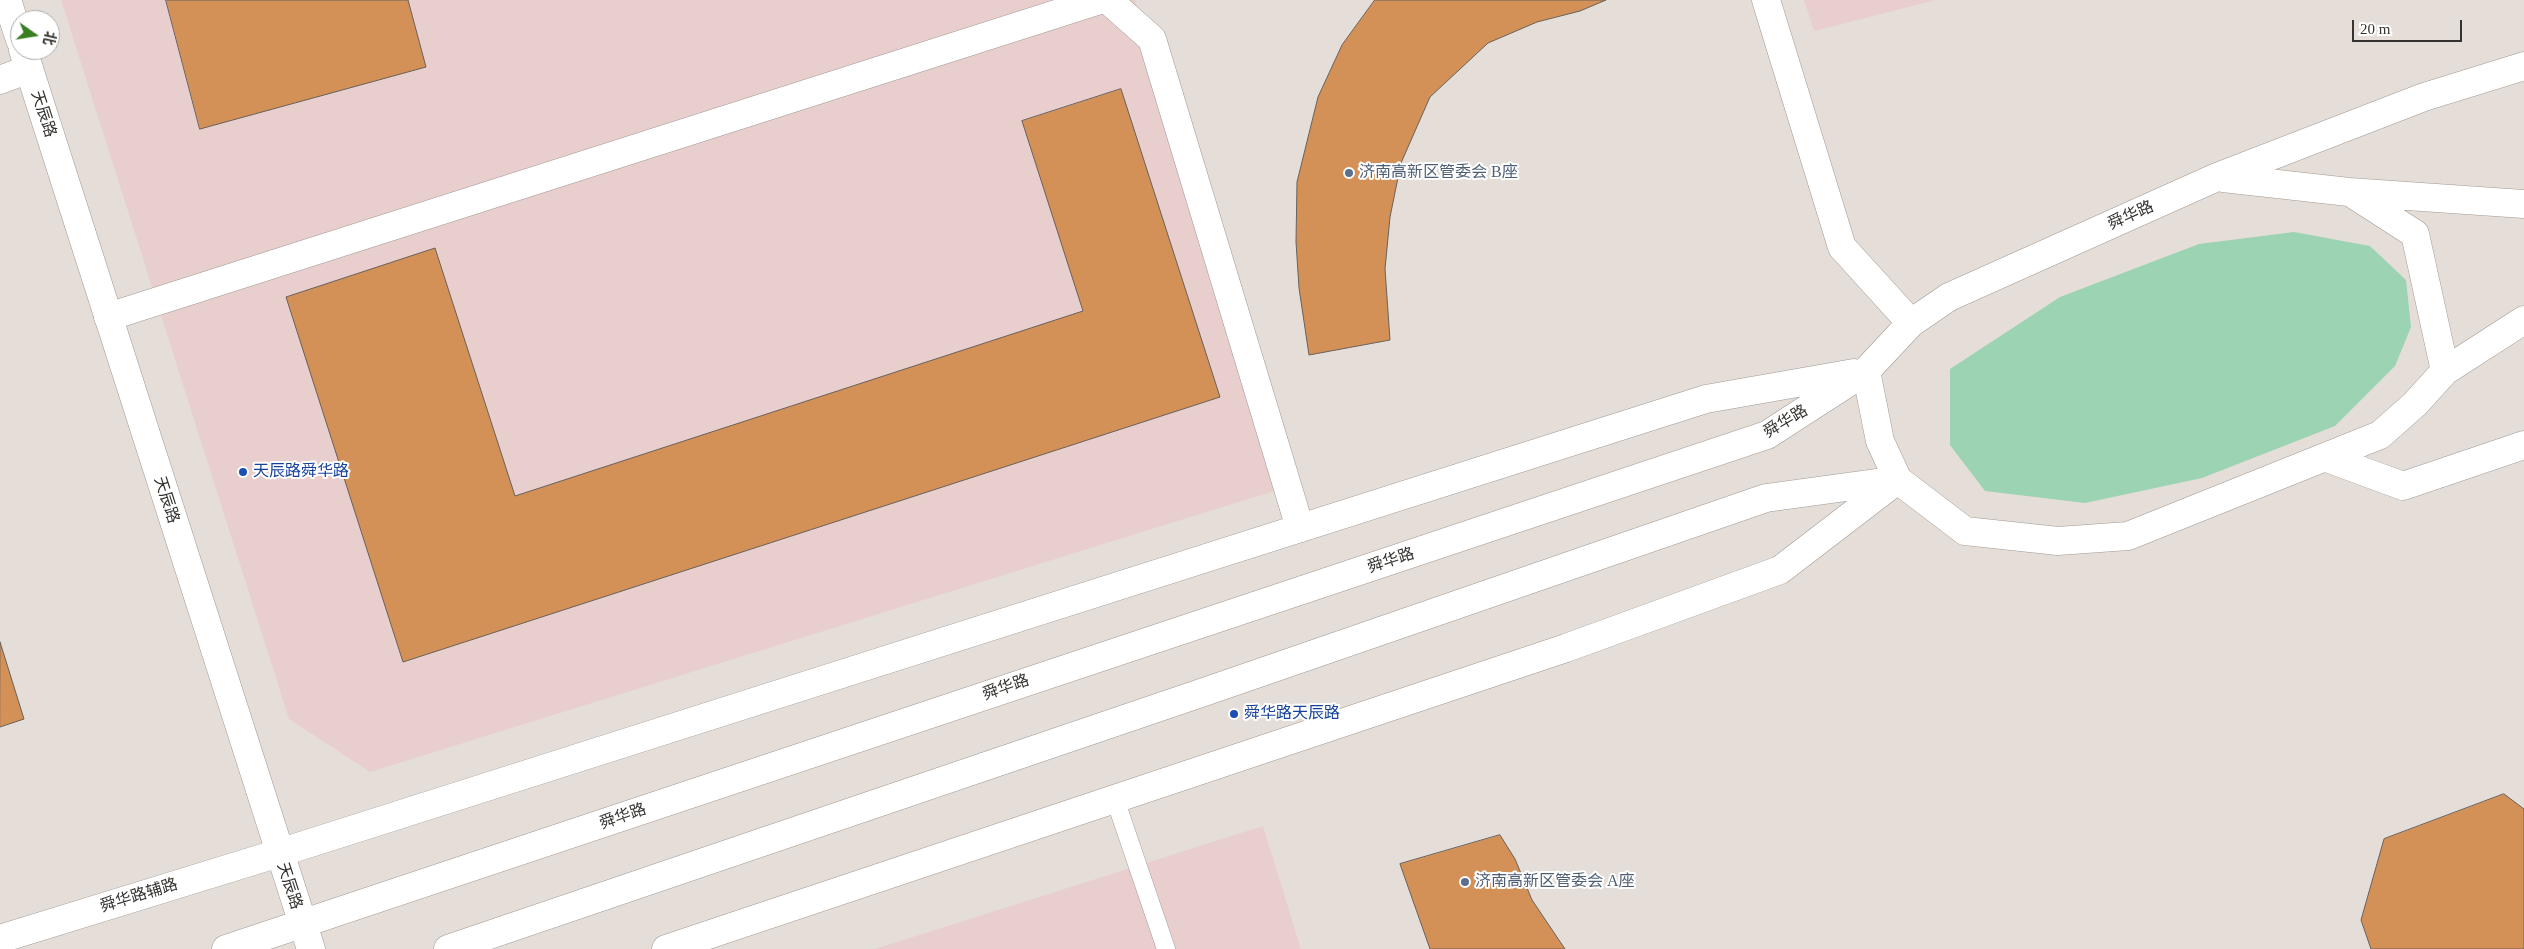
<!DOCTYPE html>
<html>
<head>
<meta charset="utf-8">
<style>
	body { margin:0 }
	#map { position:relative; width:2524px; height:949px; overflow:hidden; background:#e5ded8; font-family:"Times New Roman","Noto Sans SC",serif }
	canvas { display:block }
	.north { position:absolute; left:10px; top:10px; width:50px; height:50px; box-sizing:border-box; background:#fff; border:1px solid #aeadac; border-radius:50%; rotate:103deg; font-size:14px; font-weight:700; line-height:20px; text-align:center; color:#353330 }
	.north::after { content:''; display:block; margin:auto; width:18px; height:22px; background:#397e21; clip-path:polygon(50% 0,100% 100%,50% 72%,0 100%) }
	.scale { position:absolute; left:2352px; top:20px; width:110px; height:22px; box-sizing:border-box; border:2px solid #353330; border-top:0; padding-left:6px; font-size:15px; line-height:18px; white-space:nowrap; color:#353330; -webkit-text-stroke:4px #fff; paint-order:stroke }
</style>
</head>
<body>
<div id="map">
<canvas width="2524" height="949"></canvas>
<div class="north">北</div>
<div class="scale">20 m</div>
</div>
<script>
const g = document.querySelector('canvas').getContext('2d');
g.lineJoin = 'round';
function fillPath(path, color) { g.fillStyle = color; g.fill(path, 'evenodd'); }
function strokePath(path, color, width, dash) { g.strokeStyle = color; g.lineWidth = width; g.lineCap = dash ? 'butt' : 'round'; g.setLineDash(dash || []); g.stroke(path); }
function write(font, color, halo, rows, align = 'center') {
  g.font = font + ' "Times New Roman","Noto Sans SC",serif'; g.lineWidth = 4; g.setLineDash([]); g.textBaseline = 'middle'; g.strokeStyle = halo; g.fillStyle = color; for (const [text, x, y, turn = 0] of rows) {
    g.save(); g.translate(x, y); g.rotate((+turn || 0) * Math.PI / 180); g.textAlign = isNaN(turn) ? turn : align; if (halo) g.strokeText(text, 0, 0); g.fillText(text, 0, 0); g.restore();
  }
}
fillPath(new Path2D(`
	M 61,0 L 1135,0 L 1287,487 L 370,772 L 289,719 Z
	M 1804,0 L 1936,0 L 1814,31 Z
	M 1263,826 L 1301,949 L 875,949 Z`), '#e9cece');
fillPath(new Path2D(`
	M 2294,232 L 2370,246 L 2406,280 L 2411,327 L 2395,366 L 2335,426 L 2202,478 L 2085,503 L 1985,491 L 1950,445 L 1950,369 L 2060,297 L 2199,244 Z`), '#9bd3b3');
const building = new Path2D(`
	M 166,0 L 408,0 L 426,67 L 200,129 Z
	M 1375,0 L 1606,0 L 1580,11 L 1537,22 L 1488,43 L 1430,97 L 1401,163 L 1390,217 L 1385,269 L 1390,340 L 1309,355 L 1299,288 L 1296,242 L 1297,182 L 1318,97 L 1342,45 Z
	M 1121,89 L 1220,397 L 403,662 L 286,297 L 435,248 L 515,496 L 1083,311 L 1022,121 Z
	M 0,642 L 24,719 L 0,727 Z
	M 2504,794 L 2524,809 L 2524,949 L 2371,949 L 2361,920 L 2384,839 Z
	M 1500,835 L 1515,859 L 1532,900 L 1565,949 L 1430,949 L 1400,864 Z`);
fillPath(building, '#d39057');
strokePath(building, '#68615c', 1);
const lane = new Path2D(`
	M 1115,799 L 1166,949`);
const street = new Path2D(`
	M 1108,0 L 1152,39 L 1300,528
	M 1766,0 L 1842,247 L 1911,323
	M 0,80 L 29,69
	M 108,317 L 1100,0`);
const secondary = new Path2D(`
	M 7,0 L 20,40
	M 23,50 L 311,949
	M 2223,178 L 2349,192 L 2524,204
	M 2353,194 L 2415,234 L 2445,371
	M 1866,371 L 1880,441 L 1898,480
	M 2327,458 L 2403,486 L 2524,445
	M 0,939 L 279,853 L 1706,399 L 1854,373
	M 226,949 L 1767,435 L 1866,371 L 1911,323 L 1949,297 L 2217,177 L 2424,97 L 2524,66
	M 448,949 L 1204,692 L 1766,498 L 1898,480 L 1965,531 L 2058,541 L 2128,536 L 2380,435 L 2415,404 L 2445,371 L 2524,320
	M 666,949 L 1566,648 L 1780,570 L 1896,481`);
strokePath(lane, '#a19994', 19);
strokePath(street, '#a19994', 29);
strokePath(secondary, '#a19994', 29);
strokePath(lane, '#fff', 18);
strokePath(street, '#fff', 28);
strokePath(secondary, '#fff', 28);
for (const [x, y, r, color] of [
	[1349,173,5,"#5c6f8a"],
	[243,472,5,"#1a4fb4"],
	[1234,714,5,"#1a4fb4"],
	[1465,882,5,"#5c6f8a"]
]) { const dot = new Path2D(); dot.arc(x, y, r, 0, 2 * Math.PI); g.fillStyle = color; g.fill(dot); strokePath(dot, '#fff', 2); }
write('16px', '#353330', '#fff', [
	["天辰路",43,114,72],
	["舜华路",2131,216,-24],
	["舜华路",1786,422,-31],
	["天辰路",166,500,72],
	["舜华路",1391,561,-18],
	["舜华路",1006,688,-19],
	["舜华路",623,817,-19],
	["天辰路",289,886,72],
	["舜华路辅路",139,896,-17]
]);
write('16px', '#4e5e75', '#fff', [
	["济南高新区管委会 B座",1359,173],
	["济南高新区管委会 A座",1475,882]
], 'left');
write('16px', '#164399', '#fff', [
	["天辰路舜华路",253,472],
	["舜华路天辰路",1244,714]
], 'left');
</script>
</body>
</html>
